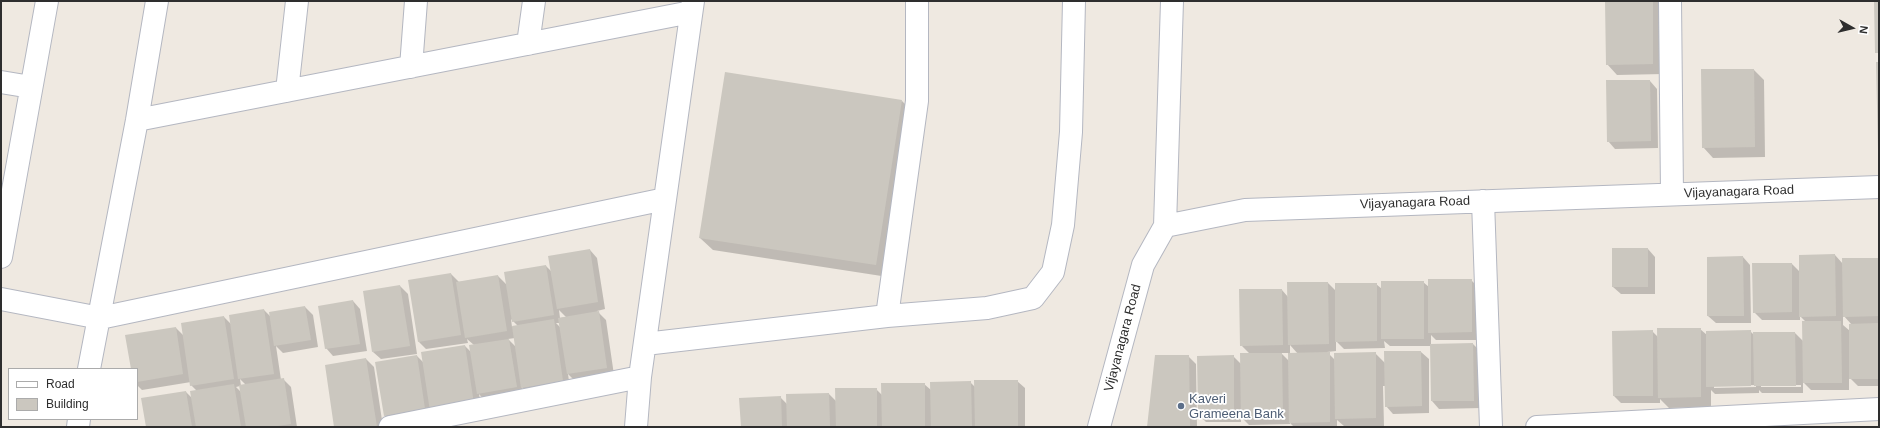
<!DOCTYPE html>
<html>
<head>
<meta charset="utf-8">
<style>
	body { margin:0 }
	#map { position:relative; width:1880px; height:428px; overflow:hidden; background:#efe9e1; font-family:Arial,sans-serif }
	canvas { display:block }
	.frame { position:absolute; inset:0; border:2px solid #2e2e2e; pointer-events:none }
	.legend { position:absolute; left:8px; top:368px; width:130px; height:52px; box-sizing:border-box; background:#fff; border:1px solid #ababab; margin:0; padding:5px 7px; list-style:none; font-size:12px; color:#2e2e2e }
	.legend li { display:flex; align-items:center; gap:8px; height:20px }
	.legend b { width:20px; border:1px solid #ababab }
	.north { position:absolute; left:1832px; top:8px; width:40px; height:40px; -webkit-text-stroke:3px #fff; paint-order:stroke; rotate:98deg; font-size:11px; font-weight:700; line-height:16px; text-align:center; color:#2e2e2e }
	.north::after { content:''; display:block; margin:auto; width:14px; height:18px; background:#2e2e2e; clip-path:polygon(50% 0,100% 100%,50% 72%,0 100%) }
</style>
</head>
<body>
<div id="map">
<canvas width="1880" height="428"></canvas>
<div class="frame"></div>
<ul class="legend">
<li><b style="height:5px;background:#fff"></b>Road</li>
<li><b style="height:11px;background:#cbc7bf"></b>Building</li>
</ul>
<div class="north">N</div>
</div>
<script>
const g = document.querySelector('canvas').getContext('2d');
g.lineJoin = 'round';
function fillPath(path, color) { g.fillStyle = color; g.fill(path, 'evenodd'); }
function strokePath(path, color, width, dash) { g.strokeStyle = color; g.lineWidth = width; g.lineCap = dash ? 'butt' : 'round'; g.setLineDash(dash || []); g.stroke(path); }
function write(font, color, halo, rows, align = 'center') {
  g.font = font + ' Arial,sans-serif'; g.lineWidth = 3.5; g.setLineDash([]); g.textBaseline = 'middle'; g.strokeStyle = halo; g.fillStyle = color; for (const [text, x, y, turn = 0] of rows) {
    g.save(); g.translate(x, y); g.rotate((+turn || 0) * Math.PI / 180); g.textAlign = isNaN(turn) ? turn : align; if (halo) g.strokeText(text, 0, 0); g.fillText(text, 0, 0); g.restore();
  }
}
fillPath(new Path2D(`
	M 1606,1 L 1663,1 L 1663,74 L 1617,75 L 1607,64 Z
	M 1754,70 L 1764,80 L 1765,157 L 1713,158 L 1703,147 Z
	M 1650,81 L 1657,89 L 1658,148 L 1615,149 L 1608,141 Z
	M 902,101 L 914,113 L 888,277 L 713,250 L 700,238 Z
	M 1648,249 L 1655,257 L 1655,294 L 1621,294 L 1613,287 Z
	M 590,250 L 597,258 L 605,309 L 597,311 L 606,320 L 614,375 L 576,382 L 568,374 L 570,388 L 530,395 L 522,387 L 524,395 L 485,401 L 479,394 L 482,411 L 392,423 L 385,415 L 417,356 L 424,363 L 465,346 L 472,353 L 474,345 L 467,339 L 468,343 L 426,349 L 419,342 L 451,274 L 459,282 L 498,276 L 507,285 L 546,266 L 552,272 ZM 559,310 L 566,317 L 560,318 ZM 511,319 L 518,326 L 512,327 ZM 556,323 L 560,323 L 561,328 ZM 515,338 L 516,347 L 508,339 Z
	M 1835,255 L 1843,264 L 1879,259 L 1879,386 L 1858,386 L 1849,377 L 1849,390 L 1811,390 L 1803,382 L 1803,393 L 1762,393 L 1759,390 L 1759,393 L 1715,394 L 1711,390 L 1711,407 L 1669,408 L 1660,399 L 1660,403 L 1621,403 L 1614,396 L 1652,331 L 1658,337 L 1700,329 L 1707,335 L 1750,331 L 1754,335 L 1795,333 L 1803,341 L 1806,322 L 1800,316 L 1800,320 L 1762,320 L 1754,312 L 1792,264 L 1800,272 ZM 1843,315 L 1852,325 L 1850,331 L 1843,325 ZM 1756,385 L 1756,387 L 1714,388 L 1714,386 ZM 1761,385 L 1801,385 L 1801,387 L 1761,387 Z
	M 1743,257 L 1750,265 L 1751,323 L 1716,323 L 1708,316 Z
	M 1471,280 L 1479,288 L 1479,340 L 1436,340 L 1431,335 L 1431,345 L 1473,344 L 1480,351 L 1481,408 L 1439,409 L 1432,401 L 1431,346 L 1390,346 L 1384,341 L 1385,348 L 1344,349 L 1336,341 L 1336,351 L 1327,352 L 1335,360 L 1375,353 L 1385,363 L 1421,352 L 1429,359 L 1429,413 L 1393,414 L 1386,406 L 1385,386 L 1383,386 L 1384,426 L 1344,426 L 1337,420 L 1337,427 L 1294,427 L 1290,423 L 1290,424 L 1249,425 L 1241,417 L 1241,422 L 1206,422 L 1199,415 L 1233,356 L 1241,364 L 1250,354 L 1241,345 L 1282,290 L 1288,297 L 1328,283 L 1336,291 L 1376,284 L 1382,289 L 1423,282 L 1429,287 ZM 1290,345 L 1298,354 L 1290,354 ZM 1281,353 L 1289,353 L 1289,361 Z
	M 400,286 L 408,294 L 417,354 L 381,359 L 373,352 Z
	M 353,301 L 360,309 L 367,351 L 333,356 L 326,348 Z
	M 305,307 L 313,315 L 318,347 L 283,353 L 276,346 L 281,380 L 283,379 L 291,387 L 297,427 L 147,427 L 186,392 L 192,398 L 197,391 L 191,385 L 191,382 L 142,390 L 137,385 L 137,369 L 132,369 L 176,328 L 184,336 L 224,317 L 231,324 L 264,310 L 271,317 ZM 240,379 L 246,385 L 241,386 ZM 240,386 L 242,393 L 236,387 Z
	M 1188,356 L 1196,364 L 1197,427 L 1148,427 Z
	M 366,359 L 374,367 L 383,427 L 335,427 Z
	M 1017,381 L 1025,388 L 1025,427 L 742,427 L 780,397 L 787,404 L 829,394 L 836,401 L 876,389 L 882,395 L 924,384 L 931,390 L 971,383 L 975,387 Z`), '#0003');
fillPath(new Path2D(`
	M 1605,1 L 1653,1 L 1653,64 L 1606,65 Z
	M 1874,1 L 1879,1 L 1879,53 L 1875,53 Z
	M 1876,62 L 1879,62 L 1879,150 L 1878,150 Z
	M 1701,69 L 1754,69 L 1755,147 L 1702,148 Z
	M 725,72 L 902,100 L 876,265 L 699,238 Z
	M 1606,80 L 1650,80 L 1651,141 L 1607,142 Z
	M 1612,248 L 1648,248 L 1648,287 L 1612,287 Z
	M 590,249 L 598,302 L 557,309 L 548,256 Z
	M 1835,254 L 1836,316 L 1799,317 L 1799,255 Z
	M 1743,256 L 1744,316 L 1707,316 L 1707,257 Z
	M 1842,258 L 1879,258 L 1879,316 L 1843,317 Z
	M 1752,263 L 1792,263 L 1792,312 L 1753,313 Z
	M 546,265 L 554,315 L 512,322 L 504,272 Z
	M 451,273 L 461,335 L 418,342 L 408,280 Z
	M 498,275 L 507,331 L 465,338 L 456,282 Z
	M 1428,279 L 1472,279 L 1472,332 L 1428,333 Z
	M 1381,281 L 1424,281 L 1424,339 L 1381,339 Z
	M 1287,282 L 1328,282 L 1329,344 L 1288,345 Z
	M 1335,283 L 1377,283 L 1377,341 L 1335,342 Z
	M 400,285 L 410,346 L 372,352 L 363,291 Z
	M 1239,289 L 1282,289 L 1283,345 L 1240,346 Z
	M 353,300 L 360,344 L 325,349 L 318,306 Z
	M 305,306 L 311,340 L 274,346 L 269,312 Z
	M 264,309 L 274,374 L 238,379 L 229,315 Z
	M 599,311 L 607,368 L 567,374 L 558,318 Z
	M 224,316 L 234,379 L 190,386 L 181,323 Z
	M 554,319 L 563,381 L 521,388 L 512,326 Z
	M 1802,321 L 1841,321 L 1842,383 L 1803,383 Z
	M 1879,323 L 1879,379 L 1849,379 L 1849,324 Z
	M 176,327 L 183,374 L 137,382 L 137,369 L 131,369 L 125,335 Z
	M 1657,328 L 1701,328 L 1701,397 L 1658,398 Z
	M 1653,330 L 1653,396 L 1613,396 L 1612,331 Z
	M 1751,330 L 1751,386 L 1706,387 L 1706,331 Z
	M 1753,332 L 1795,332 L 1796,386 L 1754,386 Z
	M 509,339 L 517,387 L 477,394 L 469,345 Z
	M 1473,343 L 1474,401 L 1431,401 L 1430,344 Z
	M 465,345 L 474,404 L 430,411 L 421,352 Z
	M 1384,351 L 1421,351 L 1422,406 L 1385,407 Z
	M 1330,352 L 1330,422 L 1289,423 L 1288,353 Z
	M 1376,352 L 1376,418 L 1335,419 L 1334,353 Z
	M 1240,353 L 1282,353 L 1283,417 L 1241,418 Z
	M 417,355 L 425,409 L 384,416 L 375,362 Z
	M 1155,355 L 1189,355 L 1190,427 L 1147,427 Z
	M 1234,355 L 1234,415 L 1198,415 L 1197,356 Z
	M 366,358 L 377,427 L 334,427 L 325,365 Z
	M 284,378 L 291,424 L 270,427 L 246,427 L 239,385 Z
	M 974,380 L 1018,380 L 1018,427 L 975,427 Z
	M 971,381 L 972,427 L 931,427 L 930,382 Z
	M 881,383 L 925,383 L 925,427 L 882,427 Z
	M 234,384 L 241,427 L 196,427 L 190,391 Z
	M 835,388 L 877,388 L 877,427 L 836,427 Z
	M 186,391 L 192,427 L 146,427 L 141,398 Z
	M 829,393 L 830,427 L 787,427 L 786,394 Z
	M 781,396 L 782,427 L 741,427 L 739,398 Z`), '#cbc7bf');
const minor = new Path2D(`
	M 1670,1 L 1672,194
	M 528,44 L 534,1
	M 411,67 L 416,1
	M 1,82 L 31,87
	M 287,91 L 297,1
	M 137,120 L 691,12
	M 1483,201 L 1491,427
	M 1165,226 L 1172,1
	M 1,257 L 47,1
	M 1,299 L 100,318 L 665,199
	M 887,316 L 917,101 L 917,1
	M 645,344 L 887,316 L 987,308 L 1033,298 L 1053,272 L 1063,225 L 1071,132 L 1074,1
	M 89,369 L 137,120 L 157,1
	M 78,427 L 79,419
	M 390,427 L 640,377
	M 636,427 L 640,377 L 693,1
	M 1099,427 L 1143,265 L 1165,226 L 1245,210 L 1879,187
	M 1537,427 L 1879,409`);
strokePath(minor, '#b4b7c1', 24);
strokePath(minor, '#fff', 22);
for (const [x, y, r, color] of [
	[1181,406,4,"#5c6f8a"]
]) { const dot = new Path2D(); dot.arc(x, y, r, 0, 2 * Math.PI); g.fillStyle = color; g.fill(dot); strokePath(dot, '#fff', 1.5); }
write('13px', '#2e2e2e', '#fff', [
	["Vijayanagara Road",1739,192,-2],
	["Vijayanagara Road",1415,203,-2],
	["Vijayanagara Road",1123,338,-75]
]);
write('13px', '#4e5e75', '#fff', [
	["Kaveri",1189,399],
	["Grameena Bank",1189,414]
], 'left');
</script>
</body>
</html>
